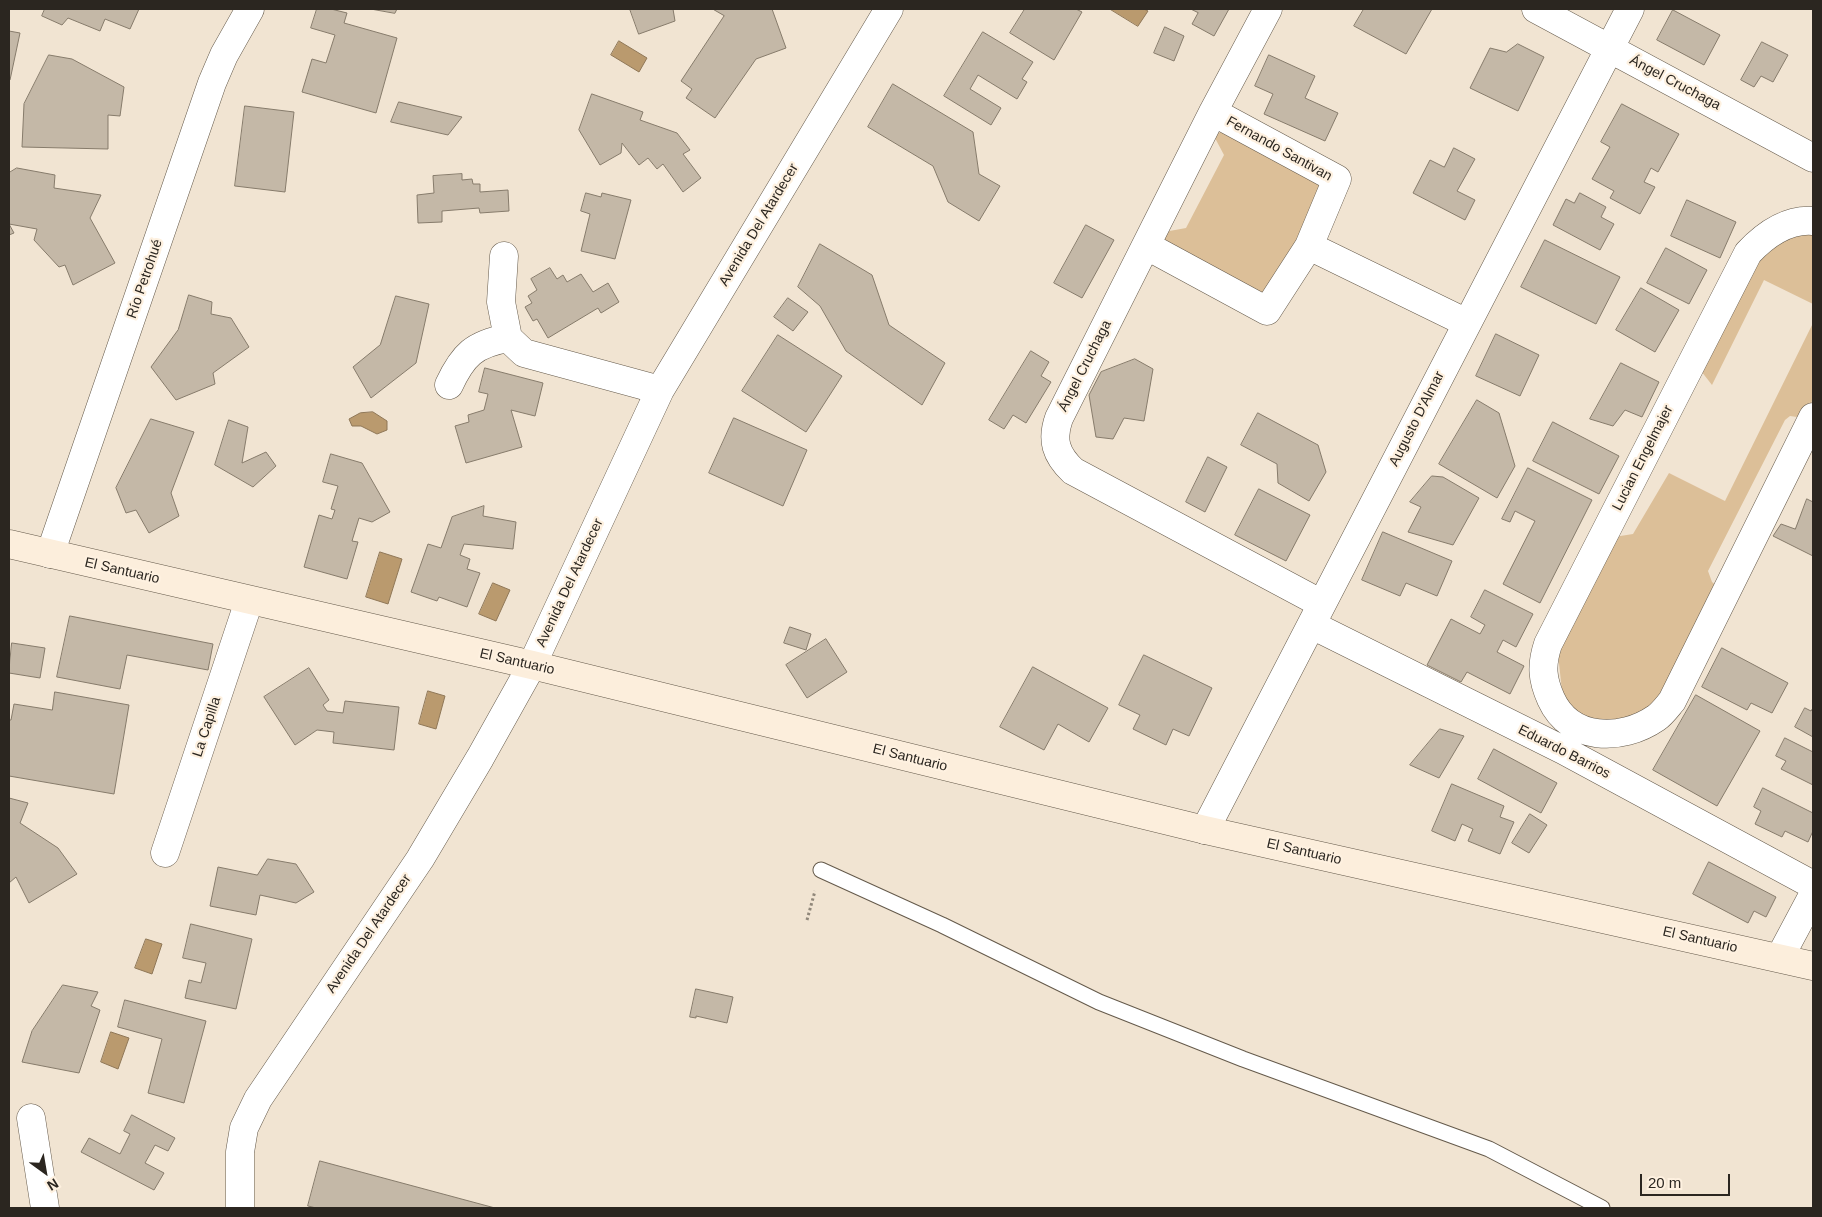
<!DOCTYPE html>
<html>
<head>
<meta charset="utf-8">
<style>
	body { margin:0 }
	#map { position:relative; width:1822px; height:1217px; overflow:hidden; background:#f1e4d2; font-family:Arial,sans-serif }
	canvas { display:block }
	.frame { position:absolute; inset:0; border:10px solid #2b2620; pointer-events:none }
	.north { position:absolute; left:20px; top:1147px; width:50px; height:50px; -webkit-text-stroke:4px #fef1e0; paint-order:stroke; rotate:148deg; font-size:14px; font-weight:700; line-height:20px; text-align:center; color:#2b2620 }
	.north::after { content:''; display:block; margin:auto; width:18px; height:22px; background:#2b2620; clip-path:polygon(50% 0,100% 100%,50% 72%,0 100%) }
	.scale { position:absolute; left:1640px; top:1174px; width:90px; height:22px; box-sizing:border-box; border:2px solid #2b2620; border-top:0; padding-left:6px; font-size:15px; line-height:18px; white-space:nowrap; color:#2b2620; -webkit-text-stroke:4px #fef1e0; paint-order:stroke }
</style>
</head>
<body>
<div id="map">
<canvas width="1822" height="1217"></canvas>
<div class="frame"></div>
<div class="north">N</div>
<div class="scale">20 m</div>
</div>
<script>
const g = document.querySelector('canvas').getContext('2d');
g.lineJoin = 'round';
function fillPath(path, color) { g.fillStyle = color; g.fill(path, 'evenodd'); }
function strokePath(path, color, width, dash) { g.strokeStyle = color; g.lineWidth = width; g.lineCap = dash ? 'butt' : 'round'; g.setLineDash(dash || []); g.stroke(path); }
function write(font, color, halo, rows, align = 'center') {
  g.font = font + ' Arial,sans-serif'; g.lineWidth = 4.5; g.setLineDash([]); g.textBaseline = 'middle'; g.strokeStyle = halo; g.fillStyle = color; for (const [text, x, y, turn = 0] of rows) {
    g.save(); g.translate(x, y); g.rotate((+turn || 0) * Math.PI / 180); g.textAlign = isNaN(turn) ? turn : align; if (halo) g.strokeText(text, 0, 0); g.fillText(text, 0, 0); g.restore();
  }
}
fillPath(new Path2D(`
	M 1222,132 L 1323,181 L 1325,191 L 1264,296 L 1164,241 L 1164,232 L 1186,228 L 1224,155 L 1215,138 L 1217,133 Z
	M 1813,231 L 1813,304 L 1764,280 L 1712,385 L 1698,367 L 1757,254 L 1771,242 Z
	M 1813,323 L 1813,399 L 1804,418 L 1790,416 L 1785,420 L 1708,571 L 1712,582 L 1717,586 L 1665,697 L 1637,719 L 1596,722 L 1570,707 L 1562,691 L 1557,645 L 1614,537 L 1633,534 L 1669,473 L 1725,501 Z`), '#dcbf98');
const water = new Path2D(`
	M 1110,9 L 1144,9 L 1148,11 L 1138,26 Z
	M 619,41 L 647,58 L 639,72 L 611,55 Z
	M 373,412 L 387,421 L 387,430 L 377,434 L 361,426 L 352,426 L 349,419 L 360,413 Z
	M 380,552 L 402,559 L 388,604 L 366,597 Z
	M 493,583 L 510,590 L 496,621 L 479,614 Z
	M 428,691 L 445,696 L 436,729 L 419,724 Z
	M 146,939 L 162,944 L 152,974 L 135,968 Z
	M 111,1032 L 129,1038 L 118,1069 L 101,1062 Z`);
fillPath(water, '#ba9a6e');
strokePath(water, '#8f7757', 1);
const building = new Path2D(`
	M 45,9 L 139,9 L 130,29 L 105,19 L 100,31 L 68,18 L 62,25 L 42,16 Z
	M 317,9 L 331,9 L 347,13 L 344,23 L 397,38 L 376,113 L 302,92 L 312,59 L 326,63 L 335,35 L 311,28 Z
	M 371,9 L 397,9 L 395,13 Z
	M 630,9 L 673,9 L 675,21 L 639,34 Z
	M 713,9 L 772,9 L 786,48 L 756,59 L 715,118 L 686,98 L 692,89 L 681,81 L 724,16 Z
	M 1025,9 L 1076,9 L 1082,12 L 1054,60 L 1010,33 Z
	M 1191,9 L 1229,9 L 1214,36 L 1192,24 L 1198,13 Z
	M 1364,9 L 1432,9 L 1406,54 L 1354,26 Z
	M 1673,10 L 1720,35 L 1704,65 L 1657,40 Z
	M 1165,27 L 1184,36 L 1174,61 L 1154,53 Z
	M 9,31 L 20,33 L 10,80 L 9,80 Z
	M 983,32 L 1033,62 L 1022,79 L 1027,82 L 1017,99 L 978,75 L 970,89 L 1001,108 L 991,125 L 944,96 Z
	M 1762,42 L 1788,55 L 1773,82 L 1761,76 L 1754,87 L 1741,80 Z
	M 1518,44 L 1544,57 L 1518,111 L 1470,88 L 1490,48 L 1506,52 Z
	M 49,55 L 72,59 L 124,87 L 120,116 L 108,115 L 108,149 L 22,147 L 24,104 Z
	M 1269,55 L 1315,76 L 1305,98 L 1338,113 L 1325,141 L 1264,114 L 1273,94 L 1255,86 Z
	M 893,84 L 973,132 L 979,174 L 1000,186 L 979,221 L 948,202 L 933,166 L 868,127 Z
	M 592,94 L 643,112 L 640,120 L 677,133 L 690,150 L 683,154 L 701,178 L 683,192 L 663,164 L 657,169 L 648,158 L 639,165 L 622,143 L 621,153 L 600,165 L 579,130 Z
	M 399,102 L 462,117 L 448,135 L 391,122 Z
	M 1622,104 L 1679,134 L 1658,172 L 1651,168 L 1644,182 L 1655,187 L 1640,214 L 1610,198 L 1614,191 L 1592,179 L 1610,147 L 1601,142 Z
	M 245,106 L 294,112 L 285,192 L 235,186 Z
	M 1454,148 L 1475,159 L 1457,191 L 1475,200 L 1465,220 L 1413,193 L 1430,160 L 1444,167 Z
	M 17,168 L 55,175 L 54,188 L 101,195 L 90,218 L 115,263 L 73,285 L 65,265 L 59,267 L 34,240 L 37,229 L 9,224 L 14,233 L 9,235 L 9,173 Z
	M 462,174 L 462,180 L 472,179 L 473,184 L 480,184 L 480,192 L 508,190 L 509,211 L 480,213 L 479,208 L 442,211 L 442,222 L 418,223 L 417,195 L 434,193 L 433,176 Z
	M 586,193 L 601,197 L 602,193 L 631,200 L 615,259 L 581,251 L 590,214 L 581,211 Z
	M 1580,193 L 1606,207 L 1601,217 L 1614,224 L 1600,250 L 1553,225 L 1566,199 L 1574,203 Z
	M 1687,200 L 1736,222 L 1720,258 L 1671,236 Z
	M 1086,225 L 1114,240 L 1082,298 L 1054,283 Z
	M 1545,240 L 1620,277 L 1596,324 L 1521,287 Z
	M 820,244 L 872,275 L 889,325 L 945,363 L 922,405 L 846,351 L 820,306 L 798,287 Z
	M 1666,248 L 1707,270 L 1689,304 L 1647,283 Z
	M 550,268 L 557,279 L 563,275 L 567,282 L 581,274 L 593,292 L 608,283 L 619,302 L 601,313 L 598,308 L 548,338 L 537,319 L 533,321 L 525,307 L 532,303 L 528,296 L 537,290 L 531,279 Z
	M 1641,288 L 1679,310 L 1655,352 L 1616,330 Z
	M 189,295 L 212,302 L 211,314 L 231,318 L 249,347 L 213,373 L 215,384 L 176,400 L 151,367 L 178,330 Z
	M 396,296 L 429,304 L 416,363 L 371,398 L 353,367 L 380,345 Z
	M 788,298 L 808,312 L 793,331 L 774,317 Z
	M 1496,334 L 1539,355 L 1520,396 L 1476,376 Z
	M 778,335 L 842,376 L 806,432 L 742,391 Z
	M 1031,351 L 1049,362 L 1041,376 L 1051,382 L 1026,423 L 1013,415 L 1004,429 L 989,420 Z
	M 1135,359 L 1153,369 L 1144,421 L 1124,418 L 1113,439 L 1096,437 L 1089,395 L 1101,372 Z
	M 1621,363 L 1659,382 L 1642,417 L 1625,410 L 1613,426 L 1590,419 Z
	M 485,368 L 543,383 L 535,416 L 511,410 L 522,447 L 466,463 L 455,426 L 469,422 L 468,415 L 484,410 L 488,394 L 479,392 Z
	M 1477,400 L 1499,413 L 1515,466 L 1497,498 L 1439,464 Z
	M 1258,413 L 1318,445 L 1326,472 L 1309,501 L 1278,483 L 1277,464 L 1241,445 Z
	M 734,418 L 807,450 L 783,506 L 709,473 Z
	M 151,419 L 194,432 L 171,493 L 179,516 L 149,533 L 136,510 L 126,513 L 116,488 Z
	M 229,420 L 248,427 L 242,463 L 266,452 L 276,466 L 253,487 L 215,465 Z
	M 1553,422 L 1619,456 L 1599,494 L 1533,461 Z
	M 331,454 L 362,463 L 390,512 L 372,522 L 359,518 L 352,541 L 358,542 L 347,579 L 304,567 L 319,515 L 332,519 L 335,510 L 331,509 L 338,486 L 323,482 Z
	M 1208,457 L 1227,467 L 1205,512 L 1186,502 Z
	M 1528,468 L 1592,500 L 1540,603 L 1503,584 L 1535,521 L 1515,511 L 1510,522 L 1502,519 Z
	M 1432,476 L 1443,477 L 1479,498 L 1453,545 L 1408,532 L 1421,507 L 1410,502 Z
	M 1259,489 L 1310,515 L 1286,561 L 1235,535 Z
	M 1807,499 L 1813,502 L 1813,556 L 1773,536 L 1781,524 L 1795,529 Z
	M 484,506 L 483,516 L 516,522 L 513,549 L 464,544 L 460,555 L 470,559 L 467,569 L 480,573 L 467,607 L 439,597 L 437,601 L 411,592 L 428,544 L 441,548 L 452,517 Z
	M 1383,532 L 1452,561 L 1437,596 L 1406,583 L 1400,596 L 1362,580 Z
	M 1485,590 L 1533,614 L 1516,647 L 1503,640 L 1497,652 L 1524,666 L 1510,694 L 1467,672 L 1461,682 L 1427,665 L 1451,619 L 1480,634 L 1485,625 L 1471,617 Z
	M 70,616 L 213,644 L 208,670 L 127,655 L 120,689 L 57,677 Z
	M 790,627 L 811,634 L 806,650 L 784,643 Z
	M 826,639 L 847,672 L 807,698 L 786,665 Z
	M 12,643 L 45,648 L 40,678 L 9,673 Z
	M 1722,648 L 1788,683 L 1772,713 L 1751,703 L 1747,710 L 1702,687 Z
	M 1144,655 L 1212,688 L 1189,736 L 1173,729 L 1166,745 L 1133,729 L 1140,715 L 1119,705 Z
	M 1033,667 L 1108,708 L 1089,742 L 1058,724 L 1044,750 L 1000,727 Z
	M 309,668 L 329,700 L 323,705 L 327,711 L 343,713 L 345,701 L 399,707 L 394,750 L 333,743 L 334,732 L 317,730 L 295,745 L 264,697 Z
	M 55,692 L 129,705 L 114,794 L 9,776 L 9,720 L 11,720 L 14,704 L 52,710 Z
	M 1696,695 L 1760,731 L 1717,806 L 1653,770 Z
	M 1805,708 L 1811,711 L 1813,708 L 1813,737 L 1795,727 Z
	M 1440,729 L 1464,736 L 1439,778 L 1410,765 Z
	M 1785,738 L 1813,752 L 1813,785 L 1781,769 L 1786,761 L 1776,756 Z
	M 1494,749 L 1557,783 L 1541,813 L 1478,779 Z
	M 1452,784 L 1504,806 L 1500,817 L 1514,822 L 1500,854 L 1468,841 L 1473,829 L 1462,824 L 1455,841 L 1432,831 Z
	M 1763,788 L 1813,813 L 1813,831 L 1808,842 L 1785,831 L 1782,837 L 1755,824 L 1761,811 L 1754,807 Z
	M 9,798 L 28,803 L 20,823 L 58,848 L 77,874 L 29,903 L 16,877 L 9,883 Z
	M 1530,814 L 1547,825 L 1529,853 L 1512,843 Z
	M 268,859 L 296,864 L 314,892 L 296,903 L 260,895 L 256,915 L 210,906 L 218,867 L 257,875 Z
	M 1709,862 L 1776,897 L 1766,917 L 1754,911 L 1748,923 L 1693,894 Z
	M 191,924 L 252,939 L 236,1009 L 185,998 L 189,980 L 201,983 L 206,963 L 183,958 Z
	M 63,985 L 98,992 L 91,1006 L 100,1010 L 79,1073 L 22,1062 L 32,1031 Z
	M 696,989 L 733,997 L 727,1023 L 696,1016 L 696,1018 L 690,1017 Z
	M 125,1000 L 206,1021 L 184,1103 L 148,1093 L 162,1039 L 118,1027 Z
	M 132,1115 L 175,1138 L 168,1151 L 155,1145 L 145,1163 L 164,1173 L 154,1190 L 81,1152 L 89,1138 L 120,1154 L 130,1134 L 124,1131 Z
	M 320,1161 L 495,1208 L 316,1208 L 308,1206 Z`);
fillPath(building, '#c4b8a7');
strokePath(building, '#867b6b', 1);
const lane = new Path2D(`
	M 821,870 L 942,925 L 1099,1002 L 1243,1059 L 1489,1149 L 1602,1208`);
const street = new Path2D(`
	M 1268,9 L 1213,112 L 1059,418 C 1051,440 1056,455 1073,471 L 1322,604
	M 1536,9 L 1813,158
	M 1813,221 C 1788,219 1765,235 1748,253 L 1548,644 C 1541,665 1542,679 1551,699 C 1570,741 1621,742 1656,718 C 1662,714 1667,707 1672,701 L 1813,417
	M 1147,246 L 1267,311 L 1309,246 L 1337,179 L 1213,112
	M 1309,246 L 1467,323
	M 504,256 L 501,302 L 508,338 L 524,353 L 660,390
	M 449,385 C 463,355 474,344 508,338
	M 50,554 L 212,83 L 224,55 L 250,9
	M 1312,625 L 1563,750 L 1813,885
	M 1205,830 L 1630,9
	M 165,853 L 249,601
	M 1780,957 L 1813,895
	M 31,1118 L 45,1208
	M 240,1208 L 240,1152 L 244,1128 L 258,1099 L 420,859 L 480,758 L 532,665 L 660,390 L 889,9`);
const secondary = new Path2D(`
	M 9,544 L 532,665 L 1205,830 L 1813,966`);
strokePath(lane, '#655a4b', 17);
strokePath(street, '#655a4b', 29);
strokePath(secondary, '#655a4b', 29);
strokePath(new Path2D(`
	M 807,920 L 815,891`), '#90877a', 3, [2.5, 2.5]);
strokePath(lane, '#fff', 15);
strokePath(street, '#fff', 28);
strokePath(secondary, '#fceedc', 28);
write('14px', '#2b2620', '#fef1e0', [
	["Ángel Cruchaga",1675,83,28],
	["Fernando Santivan",1279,149,29],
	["Avenida Del Atardecer",759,225,-59],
	["Río Petrohué",145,279,-71],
	["Ángel Cruchaga",1085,366,-63],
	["Augusto D'Almar",1417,419,-63],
	["Lucian Engelmajer",1643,458,-63],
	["El Santuario",122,571,13],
	["Avenida Del Atardecer",570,583,-65],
	["El Santuario",517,662,13],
	["La Capilla",207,727,-72],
	["Eduardo Barrios",1564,752,27],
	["El Santuario",910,758,14],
	["El Santuario",1304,852,13],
	["Avenida Del Atardecer",369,934,-56],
	["El Santuario",1700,940,13]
]);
</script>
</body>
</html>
